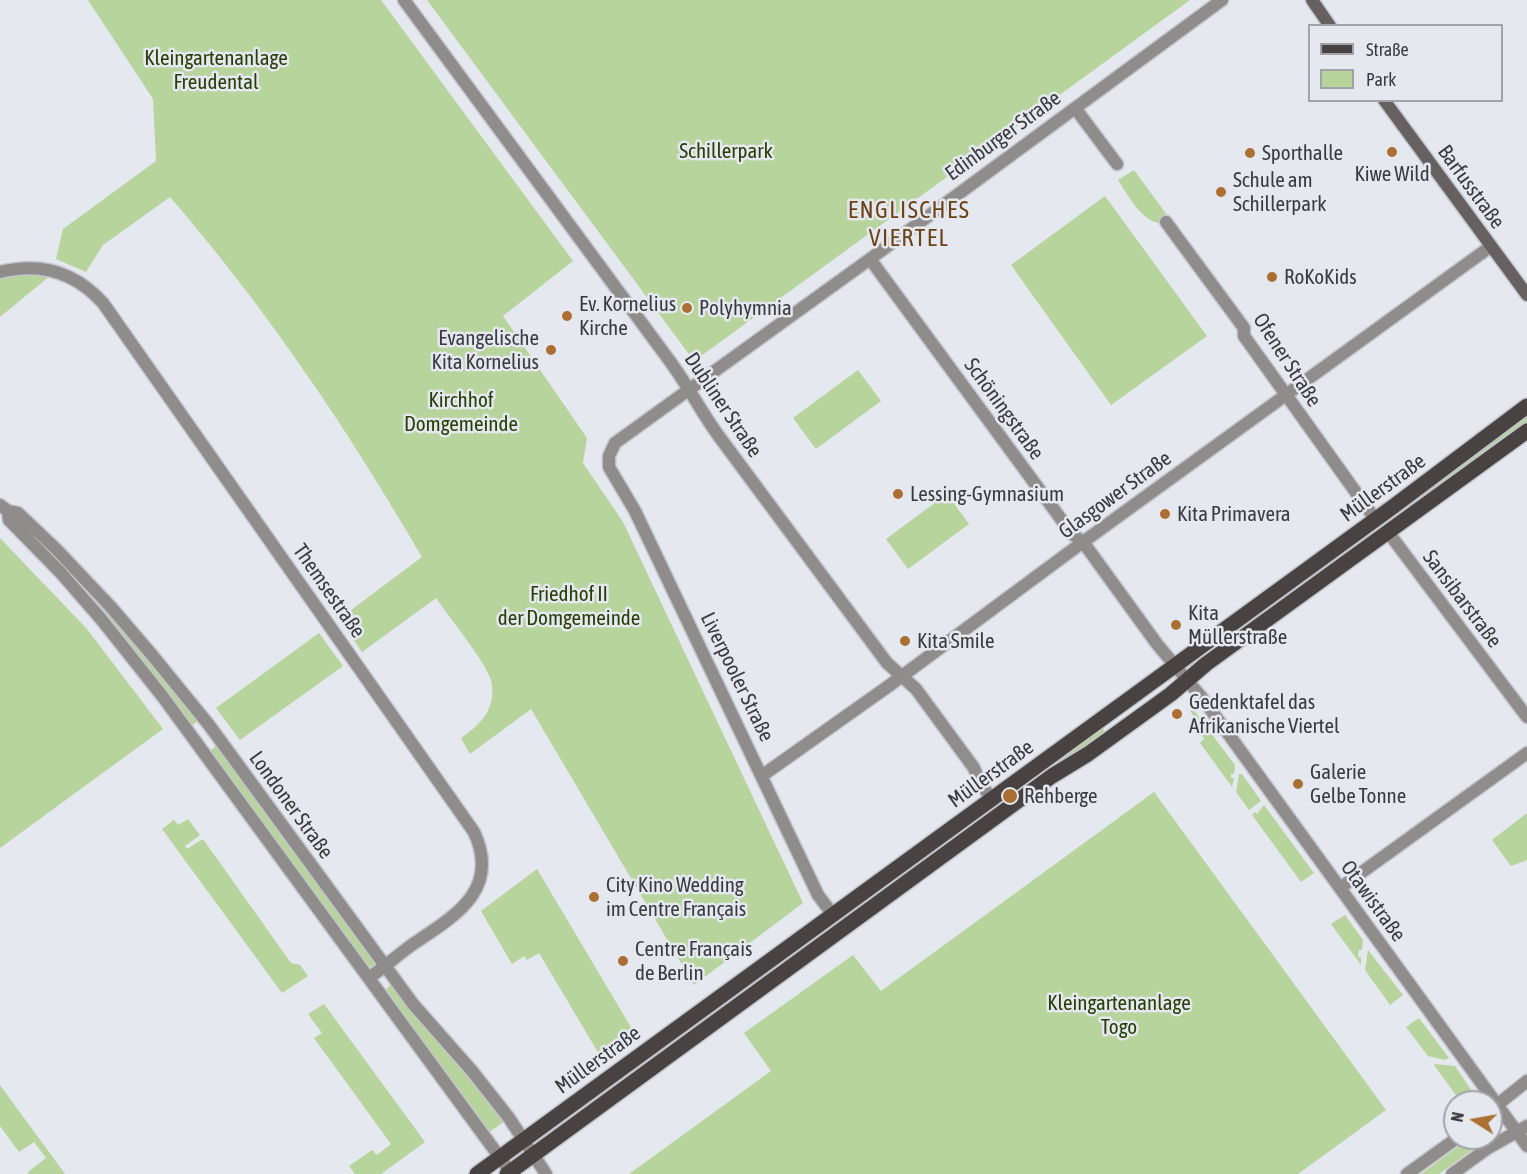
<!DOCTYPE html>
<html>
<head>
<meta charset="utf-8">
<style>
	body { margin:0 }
	#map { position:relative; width:1527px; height:1174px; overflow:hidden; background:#e5e8ef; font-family:"Asap Condensed",sans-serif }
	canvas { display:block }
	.legend { position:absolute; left:1308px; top:24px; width:195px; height:78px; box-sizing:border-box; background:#e5e8ef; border:2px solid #a1a3a8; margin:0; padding:8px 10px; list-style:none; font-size:18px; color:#3a3b3e }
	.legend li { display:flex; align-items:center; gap:12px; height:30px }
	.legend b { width:30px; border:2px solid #a1a3a8 }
	.north { position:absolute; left:1443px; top:1090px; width:60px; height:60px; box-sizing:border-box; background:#e5e8ef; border:2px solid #a1a3a8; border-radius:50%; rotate:281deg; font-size:16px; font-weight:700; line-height:24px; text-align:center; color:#3a3b3e }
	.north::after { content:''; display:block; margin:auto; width:21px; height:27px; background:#ab6f31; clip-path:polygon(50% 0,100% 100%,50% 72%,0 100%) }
</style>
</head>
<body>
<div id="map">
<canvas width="1527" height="1174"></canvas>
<ul class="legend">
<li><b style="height:8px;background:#494242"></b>Straße</li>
<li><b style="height:16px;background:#b6d49c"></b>Park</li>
</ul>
<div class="north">N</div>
</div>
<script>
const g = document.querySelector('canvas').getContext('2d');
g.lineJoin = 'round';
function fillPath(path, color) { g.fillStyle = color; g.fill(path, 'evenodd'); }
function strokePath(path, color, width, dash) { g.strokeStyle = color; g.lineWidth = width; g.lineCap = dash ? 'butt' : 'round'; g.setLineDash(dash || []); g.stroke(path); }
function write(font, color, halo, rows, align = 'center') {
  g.font = font + ' "Asap Condensed",sans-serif'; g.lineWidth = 5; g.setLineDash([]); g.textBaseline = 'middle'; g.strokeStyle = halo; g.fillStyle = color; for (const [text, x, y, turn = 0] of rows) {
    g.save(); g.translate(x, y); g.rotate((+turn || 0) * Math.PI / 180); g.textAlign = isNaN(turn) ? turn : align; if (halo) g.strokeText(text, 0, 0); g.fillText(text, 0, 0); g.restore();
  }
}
fillPath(new Path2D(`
	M 88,0 L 381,0 L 573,261 L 503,316 L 587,438 L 583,463 L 623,522 L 803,903 L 694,985 L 531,709 L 470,754 L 461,738 C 472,730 484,721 489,708 C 493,700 493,689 491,680 C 485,661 449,617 436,598 L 362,652 L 339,619 L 422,557 C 348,430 267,309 170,197 L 103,245 L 86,272 L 56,259 L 63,229 L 156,161 L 153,99 Z
	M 427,0 L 1190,0 L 694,361 Z
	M 1134,170 L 1167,215 L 1158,223 C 1140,219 1128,195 1118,180 Z
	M 1105,196 L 1207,336 L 1111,405 L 1011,265 Z
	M 28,274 L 51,275 L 0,317 L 0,279 Z
	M 858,370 L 881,401 L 816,449 L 793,418 Z
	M 1527,414 L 1527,422 L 1403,512 L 1401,510 Z
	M 947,494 L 969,524 L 908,569 L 886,539 Z
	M 12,515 L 88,587 L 199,720 L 190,727 Z
	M 1392,516 L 1394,520 L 1202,657 L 1201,656 Z
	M 0,538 L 87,629 L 163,729 L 0,848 Z
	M 319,633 L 343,666 L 240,740 L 216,708 Z
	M 1193,709 L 1235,765 L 1234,774 L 1231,774 L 1231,777 L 1234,778 L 1232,787 L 1200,743 L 1204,739 L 1197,729 L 1193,732 L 1188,725 L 1196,719 L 1190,711 Z
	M 1101,727 L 1107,734 L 1018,794 L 1015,790 Z
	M 217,745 L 375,962 L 373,966 L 366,967 L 209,752 Z
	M 1239,774 L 1242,774 L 1261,801 L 1249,810 L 1236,792 Z
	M 1154,792 L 1386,1110 L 1298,1174 L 629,1174 L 771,1071 L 744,1033 L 853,955 L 881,991 Z
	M 1264,805 L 1314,873 L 1301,882 L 1252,815 L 1255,812 L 1257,814 Z
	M 1527,813 L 1527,860 L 1511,866 L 1492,840 Z
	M 188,819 L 200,835 L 185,846 L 187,849 L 203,839 L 291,963 L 300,965 L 308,976 L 282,993 L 162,829 L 174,820 L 178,825 Z
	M 537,869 L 632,1029 L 599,1054 L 539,953 L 527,960 L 524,956 L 512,964 L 481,911 Z
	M 855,906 L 858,910 L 550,1136 L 546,1131 Z
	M 1345,915 L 1363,940 L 1362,950 L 1359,950 L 1358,957 L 1361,957 L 1361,965 L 1331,924 Z
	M 1368,950 L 1403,995 L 1390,1005 L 1365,970 Z
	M 392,984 L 505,1121 L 488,1133 L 384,991 Z
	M 324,1004 L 425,1142 L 381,1174 L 355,1174 L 349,1166 L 372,1150 L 377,1155 L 391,1144 L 314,1038 L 322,1033 L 308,1014 Z
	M 1419,1018 L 1449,1058 L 1445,1060 L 1428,1056 L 1406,1027 Z
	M 1435,1064 L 1455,1066 L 1476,1097 L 1466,1102 L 1461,1102 L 1434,1065 Z
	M 0,1085 L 65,1174 L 29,1174 L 28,1172 L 46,1158 L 34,1142 L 19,1152 L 0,1126 Z
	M 1470,1138 L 1476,1138 L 1483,1148 L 1480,1149 L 1476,1147 L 1439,1174 L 1421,1174 Z`), '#b6d49c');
const street = new Path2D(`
	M 404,0 L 669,360 C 687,384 700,410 718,435 L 887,663 L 916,689 L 974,768 L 980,783 L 992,799
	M 1075,108 L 1117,164
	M 1166,222 L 1244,328 L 1244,336 L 1375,519
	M 870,259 L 1072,534 L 1083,542 L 1157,644 L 1203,699 L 1527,1146
	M 0,272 C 40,262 75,272 103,303 L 474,832 C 501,890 455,916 413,944 C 398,955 384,967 369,978
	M 0,505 L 8,511 L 18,513 L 57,550 L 110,606 L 152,655 L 209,725 L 413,1004 L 472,1071 L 509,1118 L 546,1174
	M 8,511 L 9,520 L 61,573 L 101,619 L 163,697 L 512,1174
	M 1388,532 L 1527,717
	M 763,775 L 890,685 L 1083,542 L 1490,247
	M 1340,888 L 1527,753
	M 833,915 L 818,895 L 635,511 L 609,467 L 609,456 L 615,443 L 870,259 L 1222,0
	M 1492,1109 L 1527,1081
	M 1407,1174 L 1457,1138
	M 1452,1174 L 1488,1148 L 1527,1126`);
const secondary = new Path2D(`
	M 1312,0 L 1330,26
	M 1384,100 L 1527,295`);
const primary = new Path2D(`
	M 477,1174 L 1394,506 L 1527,406
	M 507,1174 L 1052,776 L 1088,754 L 1171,694 L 1206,664 L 1527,431`);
strokePath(street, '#c3c5cc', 15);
strokePath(secondary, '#c3c5cc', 15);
strokePath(primary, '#c3c5cc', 18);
strokePath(street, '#908c8b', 12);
strokePath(secondary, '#666060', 12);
strokePath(primary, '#494242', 15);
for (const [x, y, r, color] of [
	[1392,152,6,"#ab6f31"],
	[1250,153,6,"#ab6f31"],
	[1221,192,6,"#ab6f31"],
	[1272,277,6,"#ab6f31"],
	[687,308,6,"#ab6f31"],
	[567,316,6,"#ab6f31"],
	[551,350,6,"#ab6f31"],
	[898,494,6,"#ab6f31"],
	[1165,514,6,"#ab6f31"],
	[1176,625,6,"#ab6f31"],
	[905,641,6,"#ab6f31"],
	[1177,714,6,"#ab6f31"],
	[1298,784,6,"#ab6f31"],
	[1010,796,8,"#ab6f31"],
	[594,897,6,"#ab6f31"],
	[623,961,6,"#ab6f31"]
]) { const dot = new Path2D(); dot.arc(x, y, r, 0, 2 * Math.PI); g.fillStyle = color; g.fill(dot); strokePath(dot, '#e5e8ef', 2); }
write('21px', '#263f04', '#e5e8ef', [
	["Kleingartenanlage",216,58],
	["Freudental",216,82],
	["Schillerpark",726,151],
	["Kirchhof",461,400],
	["Domgemeinde",461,424],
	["Friedhof II",569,594],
	["der Domgemeinde",569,618],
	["Kleingartenanlage",1119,1003],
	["Togo",1119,1027]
]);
write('21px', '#3a3b3e', '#e5e8ef', [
	["Edinburger Straße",1003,136,-36],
	["Barfusstraße",1471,187,54],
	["Ofener Straße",1287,360,57],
	["Dubliner Straße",723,405,56],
	["Schöningstraße",1004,409,54],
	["Müllerstraße",1383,488,-36],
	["Glasgower Straße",1115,495,-36],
	["Themsestraße",329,591,55],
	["Sansibarstraße",1462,599,53],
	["Liverpooler Straße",737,677,64],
	["Müllerstraße",991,774,-36],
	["Londoner Straße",291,805,54],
	["Otawistraße",1373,901,54],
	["Müllerstraße",598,1060,-36]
]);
write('21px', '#3a3b3e', '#e5e8ef', [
	["Sporthalle",1262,153],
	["Kiwe Wild",1392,174,"center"],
	["Schule am",1233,180],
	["Schillerpark",1233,204],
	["RoKoKids",1284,277],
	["Ev. Kornelius",579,304],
	["Kirche",579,328],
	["Polyhymnia",699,308],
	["Evangelische",539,338,"right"],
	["Kita Kornelius",539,362,"right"],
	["Lessing-Gymnasium",910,494],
	["Kita Primavera",1177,514],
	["Kita",1188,613],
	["Müllerstraße",1188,637],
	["Kita Smile",917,641],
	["Gedenktafel das",1189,702],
	["Afrikanische Viertel",1189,726],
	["Galerie",1310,772],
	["Gelbe Tonne",1310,796],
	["Rehberge",1024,796],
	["City Kino Wedding",606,885],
	["im Centre Français",606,909],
	["Centre Français",635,949],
	["de Berlin",635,973]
], 'left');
g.letterSpacing = '1.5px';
write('24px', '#6c4318', '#e5e8ef', [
	["ENGLISCHES",909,210],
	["VIERTEL",909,238]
]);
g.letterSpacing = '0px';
</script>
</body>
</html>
